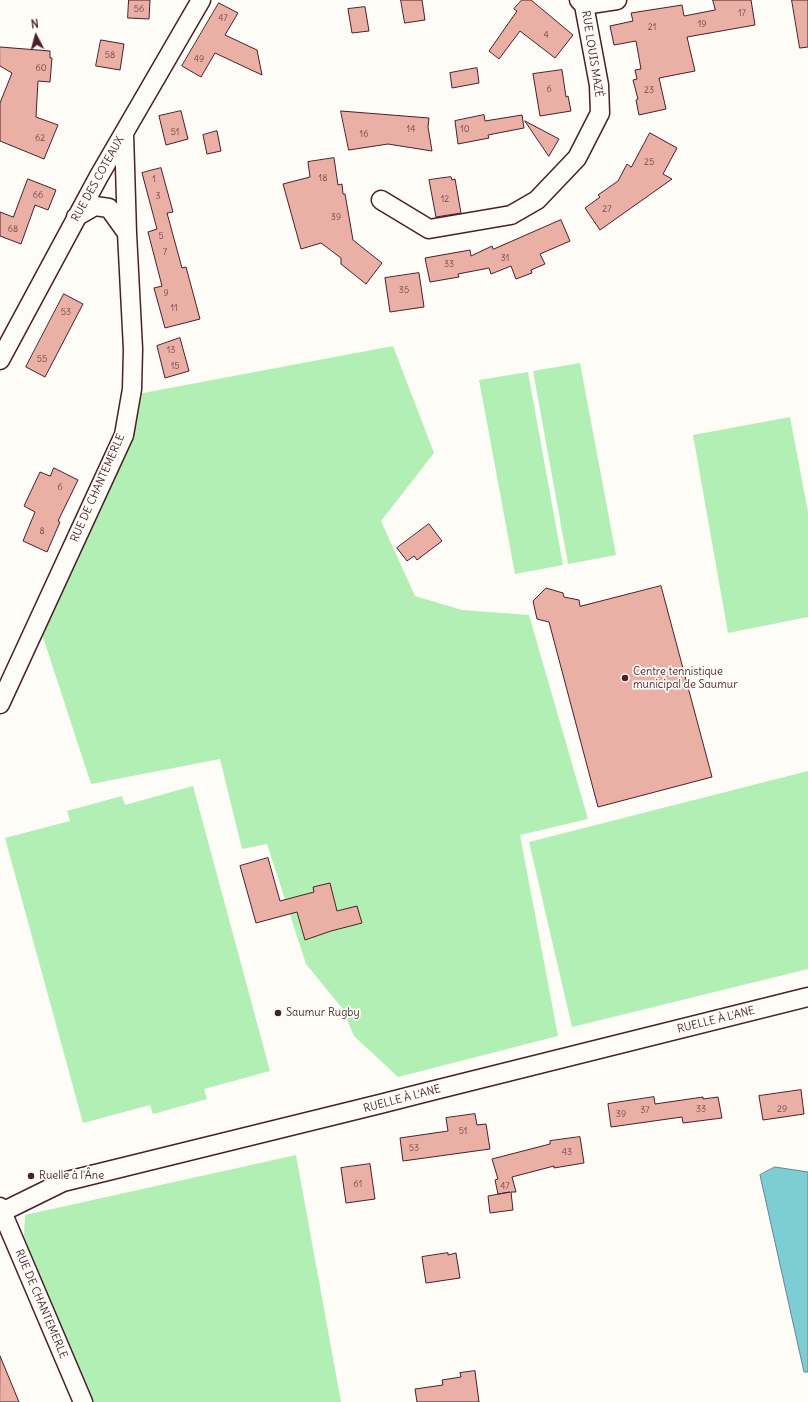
<!DOCTYPE html>
<html>
<head>
<meta charset="utf-8">
<style>
	body { margin:0 }
	#map { position:relative; width:808px; height:1402px; overflow:hidden; background:#fdfcf7; font-family:Delius,sans-serif }
	canvas { display:block }
	.north { position:absolute; left:16px; top:16px; width:40px; height:40px; -webkit-text-stroke:3px #fdfcf7; paint-order:stroke; rotate:354deg; font-size:11px; font-weight:700; line-height:16px; text-align:center; color:#4a1f2b }
	.north::after { content:''; display:block; margin:auto; width:14px; height:18px; background:#4a1f2b; clip-path:polygon(50% 0,100% 100%,50% 72%,0 100%) }
</style>
</head>
<body>
<div id="map">
<canvas width="808" height="1402"></canvas>
<div class="north">N</div>
</div>
<script>
const g = document.querySelector('canvas').getContext('2d');
g.lineJoin = 'round';
function fillPath(path, color) { g.fillStyle = color; g.fill(path, 'evenodd'); }
function strokePath(path, color, width, dash) { g.strokeStyle = color; g.lineWidth = width; g.lineCap = dash ? 'butt' : 'round'; g.setLineDash(dash || []); g.stroke(path); }
function write(font, color, halo, rows, align = 'center') {
  g.font = font + ' Delius,sans-serif'; g.lineWidth = 3.5; g.setLineDash([]); g.textBaseline = 'middle'; g.strokeStyle = halo; g.fillStyle = color; for (const [text, x, y, turn = 0] of rows) {
    g.save(); g.translate(x, y); g.rotate((+turn || 0) * Math.PI / 180); g.textAlign = isNaN(turn) ? turn : align; if (halo) g.strokeText(text, 0, 0); g.fillText(text, 0, 0); g.restore();
  }
}
fillPath(new Path2D(`
	M 393,346 L 434,453 L 381,521 L 415,596 L 462,610 L 529,615 L 588,819 L 520,835 L 558,1036 L 398,1077 L 354,1036 L 342,1008 L 306,964 L 267,844 L 242,849 L 220,759 L 91,784 L 42,634 L 138,394 Z
	M 580,363 L 616,555 L 568,564 L 533,371 Z
	M 528,372 L 563,565 L 515,574 L 479,380 Z
	M 790,417 L 808,512 L 808,617 L 728,633 L 693,435 Z
	M 808,771 L 808,969 L 572,1027 L 529,842 Z
	M 193,786 L 270,1071 L 204,1089 L 207,1099 L 153,1114 L 150,1105 L 83,1123 L 5,838 L 70,821 L 67,811 L 122,796 L 125,805 Z
	M 296,1155 L 341,1402 L 85,1402 L 24,1236 L 25,1215 Z`), '#b1efb5');
const water = new Path2D(`
	M 775,1167 L 808,1172 L 808,1372 L 804,1372 L 760,1175 Z`);
fillPath(water, '#7ccdd4');
strokePath(water, '#688790', 1);
const building = new Path2D(`
	M 129,0 L 150,0 L 149,19 L 128,18 Z
	M 401,0 L 422,0 L 425,20 L 405,23 Z
	M 522,0 L 531,0 L 573,35 L 555,58 L 520,31 L 499,59 L 489,51 L 517,11 L 514,9 Z
	M 713,0 L 751,0 L 755,25 L 687,37 L 695,71 L 659,78 L 666,109 L 639,115 L 636,100 L 638,99 L 633,80 L 637,79 L 635,70 L 641,69 L 636,41 L 614,45 L 610,26 L 633,21 L 631,13 L 682,5 L 684,16 L 715,10 Z
	M 792,0 L 808,0 L 808,47 L 800,48 Z
	M 219,3 L 238,13 L 225,35 L 257,50 L 262,75 L 215,53 L 201,77 L 182,66 Z
	M 365,7 L 369,31 L 352,33 L 348,9 Z
	M 101,40 L 124,44 L 120,70 L 96,66 Z
	M 0,47 L 50,51 L 50,58 L 52,58 L 50,82 L 38,81 L 36,117 L 58,125 L 44,159 L 0,141 L 0,103 L 12,73 L 0,66 Z
	M 477,68 L 479,83 L 452,88 L 450,73 Z
	M 562,70 L 566,97 L 568,96 L 571,111 L 540,116 L 533,74 Z
	M 181,111 L 188,139 L 166,145 L 159,116 Z
	M 341,111 L 429,118 L 428,127 L 432,151 L 388,144 L 349,150 Z
	M 484,115 L 485,121 L 522,115 L 524,128 L 488,135 L 489,138 L 458,144 L 455,121 Z
	M 525,121 L 559,139 L 549,156 Z
	M 217,131 L 221,151 L 207,154 L 203,135 Z
	M 650,133 L 677,148 L 663,174 L 672,179 L 600,230 L 585,208 L 600,197 L 598,195 L 618,181 L 627,164 L 631,167 Z
	M 334,158 L 338,185 L 342,184 L 343,194 L 345,194 L 353,240 L 382,263 L 366,284 L 341,264 L 341,258 L 321,243 L 301,249 L 283,184 L 310,177 L 308,162 Z
	M 161,168 L 173,212 L 167,213 L 182,268 L 186,267 L 200,319 L 165,328 L 154,288 L 162,286 L 148,232 L 157,229 L 142,173 Z
	M 451,177 L 452,180 L 455,179 L 461,213 L 436,217 L 429,180 Z
	M 28,179 L 56,190 L 48,210 L 35,205 L 21,244 L 0,236 L 0,212 L 13,217 Z
	M 561,220 L 570,241 L 540,254 L 545,264 L 531,270 L 532,273 L 516,279 L 511,266 L 491,274 L 489,268 L 458,274 L 459,277 L 430,282 L 425,258 L 470,250 L 471,256 L 492,246 L 493,249 Z
	M 419,273 L 424,307 L 390,312 L 385,278 Z
	M 64,294 L 83,304 L 45,377 L 26,367 Z
	M 180,338 L 189,371 L 165,378 L 157,346 Z
	M 54,468 L 78,480 L 58,521 L 60,522 L 47,552 L 23,541 L 35,512 L 24,506 L 40,472 L 50,476 Z
	M 429,524 L 442,541 L 417,560 L 414,556 L 407,561 L 397,548 Z
	M 661,586 L 712,777 L 598,807 L 549,622 L 537,619 L 533,601 L 546,588 L 563,593 L 564,597 L 579,600 L 580,606 Z
	M 268,858 L 280,901 L 314,892 L 313,887 L 330,883 L 337,911 L 357,906 L 362,923 L 331,931 L 305,940 L 297,912 L 256,923 L 240,866 Z
	M 801,1090 L 804,1114 L 763,1120 L 759,1096 Z
	M 654,1097 L 655,1104 L 703,1097 L 703,1099 L 718,1097 L 722,1118 L 683,1123 L 682,1117 L 611,1127 L 608,1104 Z
	M 475,1114 L 477,1125 L 486,1124 L 490,1149 L 403,1161 L 400,1138 L 448,1131 L 446,1118 Z
	M 580,1137 L 584,1163 L 554,1168 L 554,1166 L 512,1177 L 516,1192 L 511,1192 L 513,1210 L 490,1213 L 488,1196 L 510,1192 L 498,1194 L 495,1180 L 498,1179 L 492,1159 L 550,1144 L 550,1141 Z
	M 370,1164 L 375,1199 L 346,1203 L 341,1168 Z
	M 448,1253 L 448,1255 L 456,1253 L 460,1278 L 426,1283 L 422,1257 Z
	M 0,1356 L 19,1402 L 0,1402 Z
	M 475,1371 L 479,1402 L 417,1402 L 415,1389 L 443,1385 L 442,1380 L 461,1377 L 460,1373 Z`);
fillPath(building, '#eab0a6');
strokePath(building, '#4a1f2b', 1);
const minor = new Path2D(`
	M 584,5 L 617,0
	M 381,200 L 429,229 L 511,215 L 537,200 L 577,158 L 600,113 L 599,85 L 584,5 L 579,0
	M 76,217 L 95,206 L 109,208 L 127,233
	M 0,360 L 99,176 L 201,0
	M 0,704 L 124,435 L 132,389 L 133,349 L 127,233 L 124,133
	M 0,1207 L 83,1402
	M 0,1213 L 63,1182 L 380,1104 L 427,1092 L 808,997`);
strokePath(minor, '#4a1f2b', 21);
strokePath(minor, '#fdfcf7', 18);
for (const [x, y, r, color] of [
	[625,678,4,"#4a1f2b"],
	[278,1013,4,"#4a1f2b"],
	[31,1176,4,"#4a1f2b"]
]) { const dot = new Path2D(); dot.arc(x, y, r, 0, 2 * Math.PI); g.fillStyle = color; g.fill(dot); strokePath(dot, '#fdfcf7', 1.5); }
write('9px', '#72434a', null, [
	["56",139,9],
	["17",742,13],
	["47",223,18],
	["19",702,24],
	["21",652,27],
	["4",546,35],
	["58",110,55],
	["49",199,59],
	["60",41,68],
	["6",549,89],
	["23",649,90],
	["14",411,129],
	["10",465,129],
	["51",175,132],
	["16",364,134],
	["62",40,138],
	["25",649,162],
	["18",323,178],
	["1",154,179],
	["66",38,195],
	["3",158,196],
	["12",445,199],
	["27",607,209],
	["39",336,217],
	["68",13,229],
	["5",161,236],
	["7",165,252],
	["31",505,258],
	["33",449,264],
	["35",404,290],
	["9",166,293],
	["11",174,308],
	["53",66,312],
	["13",171,350],
	["55",42,359],
	["15",175,366],
	["6",60,487],
	["8",42,531],
	["33",701,1109],
	["29",782,1109],
	["37",645,1110],
	["39",621,1114],
	["51",463,1131],
	["53",414,1148],
	["43",567,1152],
	["61",358,1184],
	["47",505,1186]
]);
write('11px', '#4a1f2b', '#fdfcf7', [
	["RUE LOUIS MAZÉ",592,54,81],
	["RUE DES COTEAUX",98,179,-61],
	["RUE DE CHANTEMERLE",98,488,-66],
	["RUELLE À L'ANE",716,1020,-14],
	["RUELLE À L'ANE",402,1099,-15],
	["RUE DE CHANTEMERLE",41,1304,67]
]);
write('11px', '#4a1f2b', '#fdfcf7', [
	["Centre tennistique",633,672],
	["municipal de Saumur",633,685],
	["Saumur Rugby",286,1013],
	["Ruelle à l'Âne",39,1176]
], 'left');
</script>
</body>
</html>
